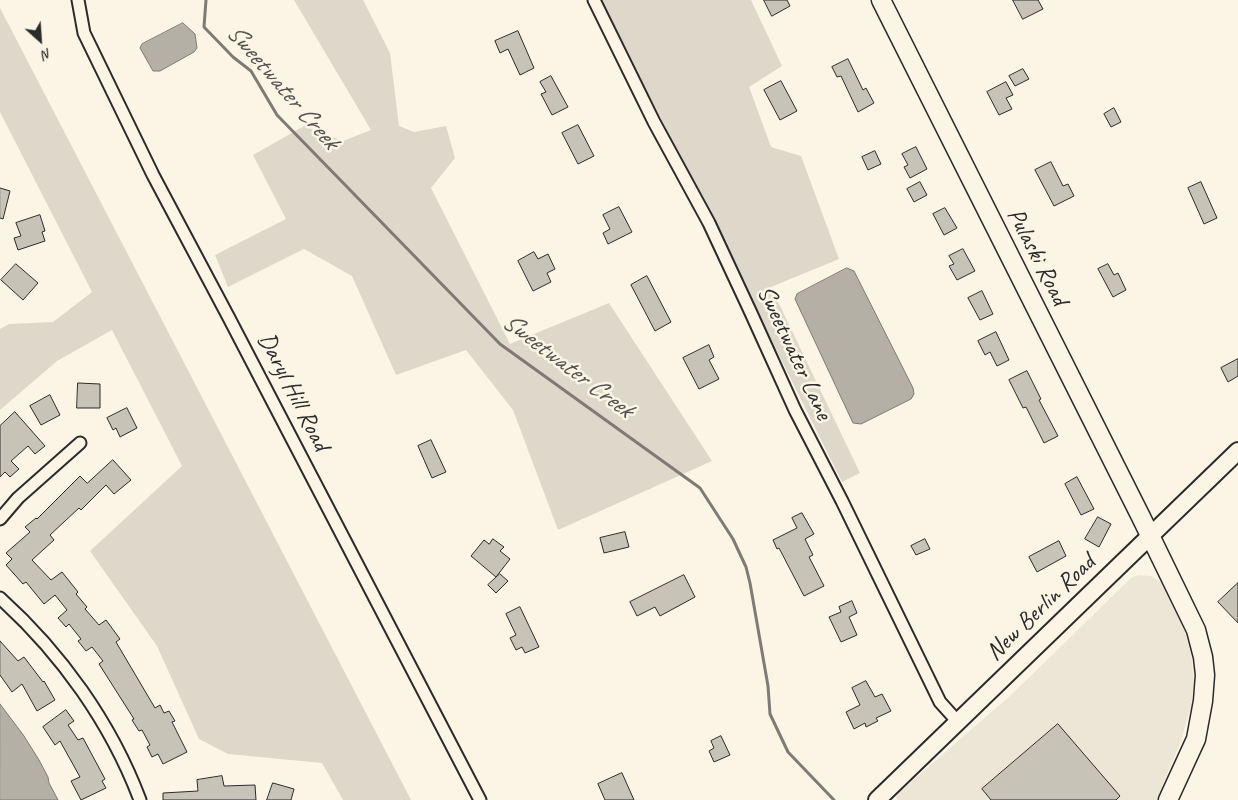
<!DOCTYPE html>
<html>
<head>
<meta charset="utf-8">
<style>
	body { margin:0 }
	#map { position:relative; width:1238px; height:800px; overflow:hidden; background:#fcf5e5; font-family:Caveat,sans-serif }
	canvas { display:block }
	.north { position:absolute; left:15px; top:15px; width:50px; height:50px; -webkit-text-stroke:4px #fcf5e5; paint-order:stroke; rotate:154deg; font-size:14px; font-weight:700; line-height:20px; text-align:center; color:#2b2b2b }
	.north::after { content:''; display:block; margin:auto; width:18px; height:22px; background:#2b2b2b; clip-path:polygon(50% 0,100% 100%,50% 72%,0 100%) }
</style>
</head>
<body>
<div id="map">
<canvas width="1238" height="800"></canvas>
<div class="north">N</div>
</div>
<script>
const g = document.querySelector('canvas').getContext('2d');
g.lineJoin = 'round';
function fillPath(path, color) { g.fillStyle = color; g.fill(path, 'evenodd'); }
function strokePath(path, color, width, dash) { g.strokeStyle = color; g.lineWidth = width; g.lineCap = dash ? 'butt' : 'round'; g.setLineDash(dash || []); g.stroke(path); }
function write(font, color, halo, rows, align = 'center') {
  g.font = font + ' Caveat,sans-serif'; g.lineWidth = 5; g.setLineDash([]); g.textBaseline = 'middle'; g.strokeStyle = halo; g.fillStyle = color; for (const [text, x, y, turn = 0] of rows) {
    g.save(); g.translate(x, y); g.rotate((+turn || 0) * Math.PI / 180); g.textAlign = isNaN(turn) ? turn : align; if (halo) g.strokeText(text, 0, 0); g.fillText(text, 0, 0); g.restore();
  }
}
fillPath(new Path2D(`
	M 1138,575 L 1151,576 L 1162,583 L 1183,624 L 1191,654 L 1194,681 L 1191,706 L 1180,744 L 1156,800 L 897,800 L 896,795 L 1011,695 L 1131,578 Z`), '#ece6d7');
fillPath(new Path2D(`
	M 294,0 L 363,0 L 390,53 L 399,126 L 414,132 L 446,126 L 455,158 L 431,188 L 510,344 L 609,303 L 712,461 L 558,530 L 513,410 L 466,350 L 396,375 L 352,276 L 304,249 L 228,287 L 215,255 L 286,219 L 253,155 L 304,126 L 343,141 L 371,130 Z
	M 600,0 L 751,0 L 782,66 L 749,87 L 771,147 L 801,156 L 839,259 L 771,287 L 860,473 L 842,482 L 689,174 Z
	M 0,8 L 411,800 L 343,800 L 322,763 L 228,754 L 199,739 L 157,646 L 90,551 L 182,466 L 112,330 L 57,361 L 0,410 L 0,329 L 9,324 L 53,322 L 92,292 L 0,112 Z`), '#ded8ca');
const water = new Path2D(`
	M 183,23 L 195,34 L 197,48 L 194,52 L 160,71 L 153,71 L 140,48 L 142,44 Z
	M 847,268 L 854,271 L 913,388 L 914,394 L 911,399 L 861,424 L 853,423 L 795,299 L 797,294 Z
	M 0,704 L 24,736 L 39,760 L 48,777 L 49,783 L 58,800 L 0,800 Z`);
fillPath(water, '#b4b0a5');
strokePath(water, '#7d7b74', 1);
strokePath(new Path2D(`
	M 206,0 L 204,27 L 233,57 L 251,71 L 277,115 L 500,344 L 700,488 L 733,539 L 746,567 L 750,583 L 768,686 L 770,714 L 788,752 L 834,800`), '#7d7b74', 3);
const building = new Path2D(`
	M 764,0 L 787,0 L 790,6 L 772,16 Z
	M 1013,0 L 1038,0 L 1043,9 L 1023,19 Z
	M 518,31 L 534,68 L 520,75 L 508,49 L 500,53 L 495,41 Z
	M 848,59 L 863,90 L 866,88 L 874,103 L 858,112 L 841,76 L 837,77 L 832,67 Z
	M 1023,69 L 1029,79 L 1015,86 L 1009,76 Z
	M 551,76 L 568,107 L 552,115 L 541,94 L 546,92 L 540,82 Z
	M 781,81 L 797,111 L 780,120 L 764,90 Z
	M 1006,82 L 1013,95 L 1006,98 L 1012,109 L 999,115 L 987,92 Z
	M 1114,108 L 1121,122 L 1111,127 L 1104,114 Z
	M 578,125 L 594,156 L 578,164 L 562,133 Z
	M 916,147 L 927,169 L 910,178 L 904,167 L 908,165 L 902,154 Z
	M 875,151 L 881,164 L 868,170 L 862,157 Z
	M 1051,162 L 1063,186 L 1068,184 L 1074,196 L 1054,206 L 1035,170 Z
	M 920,182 L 927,195 L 914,202 L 907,189 Z
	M 1201,182 L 1217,218 L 1204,224 L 1188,188 Z
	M 0,188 L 10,191 L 3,219 L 0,218 Z
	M 619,207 L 632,232 L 608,244 L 603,233 L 610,229 L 603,215 Z
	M 945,208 L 957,228 L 944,235 L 933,214 Z
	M 40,215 L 45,231 L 42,232 L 45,241 L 18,250 L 14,238 L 21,236 L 16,223 Z
	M 963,249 L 975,271 L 957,280 L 949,266 L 954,264 L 949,256 Z
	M 534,252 L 538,259 L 548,254 L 555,269 L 547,273 L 551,282 L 533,291 L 518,261 Z
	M 16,264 L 38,283 L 23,300 L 1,280 Z
	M 1108,264 L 1114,275 L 1118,273 L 1126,290 L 1113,297 L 1098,269 Z
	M 647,276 L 671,322 L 655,331 L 631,285 Z
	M 982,291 L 993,314 L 980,320 L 968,298 Z
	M 996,332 L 1009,360 L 997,366 L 990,352 L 985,355 L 978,341 Z
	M 709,345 L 714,357 L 709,360 L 719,379 L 699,389 L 683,358 Z
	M 1238,359 L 1238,376 L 1228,382 L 1221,368 Z
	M 1027,371 L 1041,399 L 1039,400 L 1058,436 L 1044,443 L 1026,407 L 1023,408 L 1009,380 Z
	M 78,383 L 100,384 L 100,408 L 77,408 Z
	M 50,395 L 60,415 L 41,425 L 30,406 Z
	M 127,408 L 137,428 L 120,437 L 116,428 L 113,430 L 107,418 Z
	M 15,412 L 45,446 L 35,454 L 28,446 L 11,461 L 19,469 L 10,477 L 5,472 L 0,477 L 0,426 Z
	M 431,440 L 446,472 L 432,478 L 418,446 Z
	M 113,460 L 131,480 L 114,494 L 106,485 L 81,510 L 79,508 L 50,535 L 54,540 L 32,560 L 51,580 L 62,572 L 78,592 L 76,594 L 87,607 L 85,609 L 99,625 L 106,620 L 120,639 L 116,642 L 155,708 L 160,705 L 164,713 L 169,711 L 175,721 L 172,722 L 187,752 L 163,764 L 158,754 L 152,757 L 147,747 L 150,745 L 142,730 L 139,731 L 132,720 L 134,719 L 99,664 L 103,661 L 92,647 L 86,651 L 78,641 L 81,639 L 69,624 L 66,627 L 58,618 L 67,610 L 55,595 L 44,604 L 26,582 L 23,584 L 6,565 L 12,559 L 6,553 L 30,532 L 25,527 L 36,518 L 37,519 L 80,476 L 87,483 Z
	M 1077,477 L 1094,509 L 1081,515 L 1065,484 Z
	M 802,513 L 814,534 L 805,539 L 813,555 L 809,557 L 824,586 L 804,596 L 779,548 L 777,549 L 773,540 L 797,528 L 792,518 Z
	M 1098,517 L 1111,524 L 1099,547 L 1085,539 Z
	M 625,532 L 629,547 L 604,553 L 600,538 Z
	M 493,539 L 504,547 L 500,551 L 510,559 L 496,577 L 471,556 L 484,540 L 489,544 Z
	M 925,539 L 930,549 L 916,555 L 911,546 Z
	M 1059,541 L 1066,556 L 1037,572 L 1029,557 Z
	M 500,574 L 508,581 L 496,593 L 488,585 Z
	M 684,575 L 695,597 L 660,616 L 655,607 L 637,616 L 630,602 Z
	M 1238,583 L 1238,623 L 1218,602 Z
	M 852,601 L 857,613 L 849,617 L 857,635 L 841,642 L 829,617 L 841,612 L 839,607 Z
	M 520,607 L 539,647 L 525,653 L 522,647 L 516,650 L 510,638 L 516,635 L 506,614 Z
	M 0,641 L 18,661 L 24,657 L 43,682 L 44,681 L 55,700 L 37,711 L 22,684 L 12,692 L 0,675 Z
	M 866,681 L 875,697 L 882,694 L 891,711 L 876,718 L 878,721 L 866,727 L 865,723 L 854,729 L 846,712 L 860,705 L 852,688 Z
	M 66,710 L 74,721 L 68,725 L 78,740 L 83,738 L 105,779 L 102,781 L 106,788 L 81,800 L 71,781 L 80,777 L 60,741 L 55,745 L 43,727 Z
	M 1058,724 L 1120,796 L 1116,800 L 991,800 L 982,789 Z
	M 721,736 L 730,755 L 714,762 L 709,751 L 714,748 L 711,741 Z
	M 622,773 L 634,800 L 605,800 L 598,784 Z
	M 222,776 L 224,786 L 255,785 L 256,800 L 163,800 L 163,793 L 198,791 L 197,780 Z
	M 273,783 L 294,789 L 291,800 L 267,800 Z`);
fillPath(building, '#c8c3b7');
strokePath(building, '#2b2b2b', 1);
const street = new Path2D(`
	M 78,0 L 84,33 L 153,175 L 229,318 L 480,800
	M 594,0 L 654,122 L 709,223 L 751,313 L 795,410 L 842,501 L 940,702 L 958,722
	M 0,519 L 18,498 L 80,443
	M 0,598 C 61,653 111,723 140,800`);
const secondary = new Path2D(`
	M 877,800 L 1238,451`);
const primary = new Path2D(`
	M 881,0 L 1141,517 L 1196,630 L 1203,657 L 1205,675 L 1203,701 L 1196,739 L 1168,800`);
strokePath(street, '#2b2b2b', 15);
strokePath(secondary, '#2b2b2b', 20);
strokePath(primary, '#2b2b2b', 21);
strokePath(street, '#fcf5e5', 11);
strokePath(secondary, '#fcf5e5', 16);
strokePath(primary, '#fcf5e5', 18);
write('25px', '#2b2b2b', '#fcf5e5', [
	["Pulaski Road",1037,257,63],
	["Sweetwater Lane",794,353,65],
	["Daryl Hill Road",293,392,63],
	["New Berlin Road",1041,608,-44]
]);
write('italic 26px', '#545350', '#fcf5e5', [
	["Sweetwater Creek",282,87,49],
	["Sweetwater Creek",567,366,37]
]);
</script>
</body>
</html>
